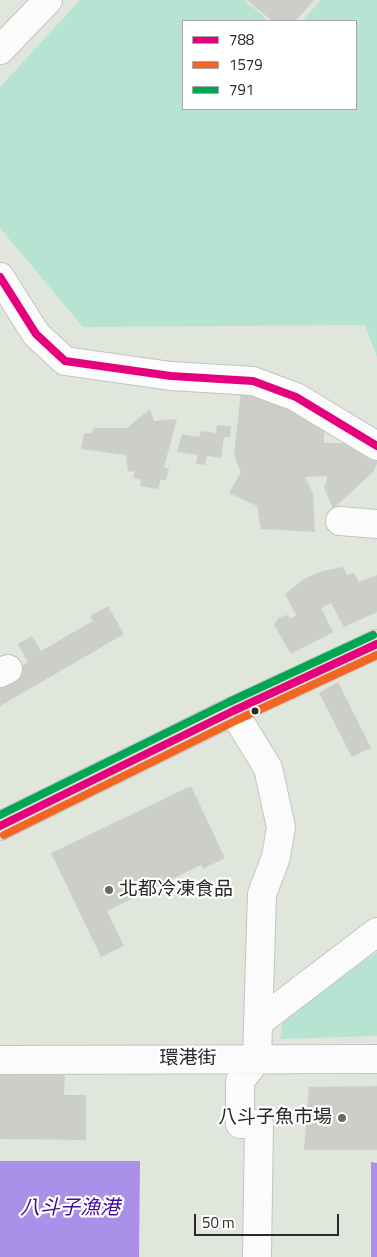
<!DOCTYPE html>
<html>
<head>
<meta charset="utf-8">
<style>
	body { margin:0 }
	#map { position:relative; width:377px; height:1257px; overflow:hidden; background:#e1e6dd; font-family:"Titillium Web",sans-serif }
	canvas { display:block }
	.legend { position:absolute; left:182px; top:20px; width:175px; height:90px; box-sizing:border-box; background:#fff; border:1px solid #a9a9a9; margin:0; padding:6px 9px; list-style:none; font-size:15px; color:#282828 }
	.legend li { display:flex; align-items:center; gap:10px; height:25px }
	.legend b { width:25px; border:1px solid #a9a9a9 }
	.scale { position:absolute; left:194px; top:1214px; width:145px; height:22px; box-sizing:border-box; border:2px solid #282828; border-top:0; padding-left:6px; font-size:15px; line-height:18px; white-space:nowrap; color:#282828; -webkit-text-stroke:4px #fff; paint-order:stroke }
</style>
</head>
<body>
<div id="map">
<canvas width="377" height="1257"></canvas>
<ul class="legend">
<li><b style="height:6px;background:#e5007d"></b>788</li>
<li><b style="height:6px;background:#f26522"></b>1579</li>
<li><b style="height:6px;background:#00a651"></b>791</li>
</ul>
<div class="scale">50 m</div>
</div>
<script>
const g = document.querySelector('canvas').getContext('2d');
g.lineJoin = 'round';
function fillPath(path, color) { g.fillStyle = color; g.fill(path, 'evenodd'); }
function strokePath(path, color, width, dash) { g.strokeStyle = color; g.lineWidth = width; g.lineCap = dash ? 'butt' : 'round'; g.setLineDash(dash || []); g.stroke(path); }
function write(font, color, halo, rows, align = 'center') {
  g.font = font + ' "Titillium Web","Noto Sans TC",sans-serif'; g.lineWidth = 4.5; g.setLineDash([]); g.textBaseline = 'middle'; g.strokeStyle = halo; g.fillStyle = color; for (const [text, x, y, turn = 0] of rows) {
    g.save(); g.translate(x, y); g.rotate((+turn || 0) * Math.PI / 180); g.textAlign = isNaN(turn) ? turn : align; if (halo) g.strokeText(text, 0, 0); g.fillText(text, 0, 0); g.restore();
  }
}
fillPath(new Path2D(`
	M 80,0 L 244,0 L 269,21 L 183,21 L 183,109 L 356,109 L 356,21 L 302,21 L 321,0 L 377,0 L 377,357 L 365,325 L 83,327 L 0,228 L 0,87 Z
	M 377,952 L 377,1036 L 280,1039 L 283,1019 Z`), '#b7e3d3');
fillPath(new Path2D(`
	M 0,1161 L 140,1161 L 139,1257 L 0,1257 Z
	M 371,1162 L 377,1163 L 377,1257 L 371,1257 Z`), '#aa90e8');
fillPath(new Path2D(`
	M 247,0 L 314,0 L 296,21 L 272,21 Z
	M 242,382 L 324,425 L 324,443 L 343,443 L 377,455 L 377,463 L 374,471 L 333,509 L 324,487 L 327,480 L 327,476 L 305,477 L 313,493 L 315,532 L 261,529 L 257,506 L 229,493 L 241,472 L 234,456 Z
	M 150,409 L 154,421 L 177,419 L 164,467 L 169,469 L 166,480 L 161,480 L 158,489 L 140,486 L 141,480 L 133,478 L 135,471 L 128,472 L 126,455 L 81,449 L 84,433 L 91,433 L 94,428 L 127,428 Z
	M 217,425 L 231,426 L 230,437 L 224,437 L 221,458 L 207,456 L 205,465 L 196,464 L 198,455 L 177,452 L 182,434 L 199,437 L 201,431 L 216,433 Z
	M 343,567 L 347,575 L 354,573 L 359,582 L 377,575 L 377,612 L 344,627 L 331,603 L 321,608 L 333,632 L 291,654 L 274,625 L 278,618 L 287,615 L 291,619 L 296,615 L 285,594 L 304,579 L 323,571 Z
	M 108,606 L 124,634 L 0,706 L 0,678 L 28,662 L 18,644 L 32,636 L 41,651 L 93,621 L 90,616 Z
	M 338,682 L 371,748 L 352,757 L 319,693 Z
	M 191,786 L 225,858 L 203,869 L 201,865 L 107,911 L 124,946 L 101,957 L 51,853 Z
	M 0,1075 L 65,1075 L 64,1095 L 86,1095 L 86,1140 L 0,1139 Z
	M 377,1086 L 377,1150 L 304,1150 L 309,1087 Z`), '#cbcfc8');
const minor = new Path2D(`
	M 0,50 L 48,0
	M 0,277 L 36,334 L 65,361 L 171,376 L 253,381 L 296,397 L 377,446
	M 340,521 L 377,524
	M 0,673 L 8,669
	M 233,711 L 268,768 L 281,827 L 276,857 L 262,894 L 257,1059 L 240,1081 L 240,1124 L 259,1124 L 257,1257
	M 259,1022 L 377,932
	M 0,1060 L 377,1059`);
const major = new Path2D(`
	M 0,826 L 233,711 L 377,644`);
strokePath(minor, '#c4c3c3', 30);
strokePath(major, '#c2c3c0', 30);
strokePath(minor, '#fafbfa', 28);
strokePath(major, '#d7e6d2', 28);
strokePath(new Path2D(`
	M 0,277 L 36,334 L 65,361 L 171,376 L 253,381 L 296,397 L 377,446
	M 0,826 L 233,711 L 377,644`), '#e5007d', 8);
strokePath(new Path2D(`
	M 4,835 L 237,720 L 377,655`), '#f26522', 8);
strokePath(new Path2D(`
	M 0,815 L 229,702 L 373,635`), '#00a651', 8);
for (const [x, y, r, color] of [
	[255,711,4.5,"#282828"],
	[109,890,5,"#696a67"],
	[342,1118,5,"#696a67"]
]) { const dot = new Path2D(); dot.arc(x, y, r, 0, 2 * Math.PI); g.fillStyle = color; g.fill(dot); strokePath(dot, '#fff', 2); }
write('19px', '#282828', '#fff', [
	["北都冷凍食品",119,890],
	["八斗子魚市場",332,1118,"right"]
], 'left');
write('19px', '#282828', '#fff', [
	["環港街",188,1059]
]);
write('italic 20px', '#410e96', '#fff', [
	["八斗子漁港",70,1209]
]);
</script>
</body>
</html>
